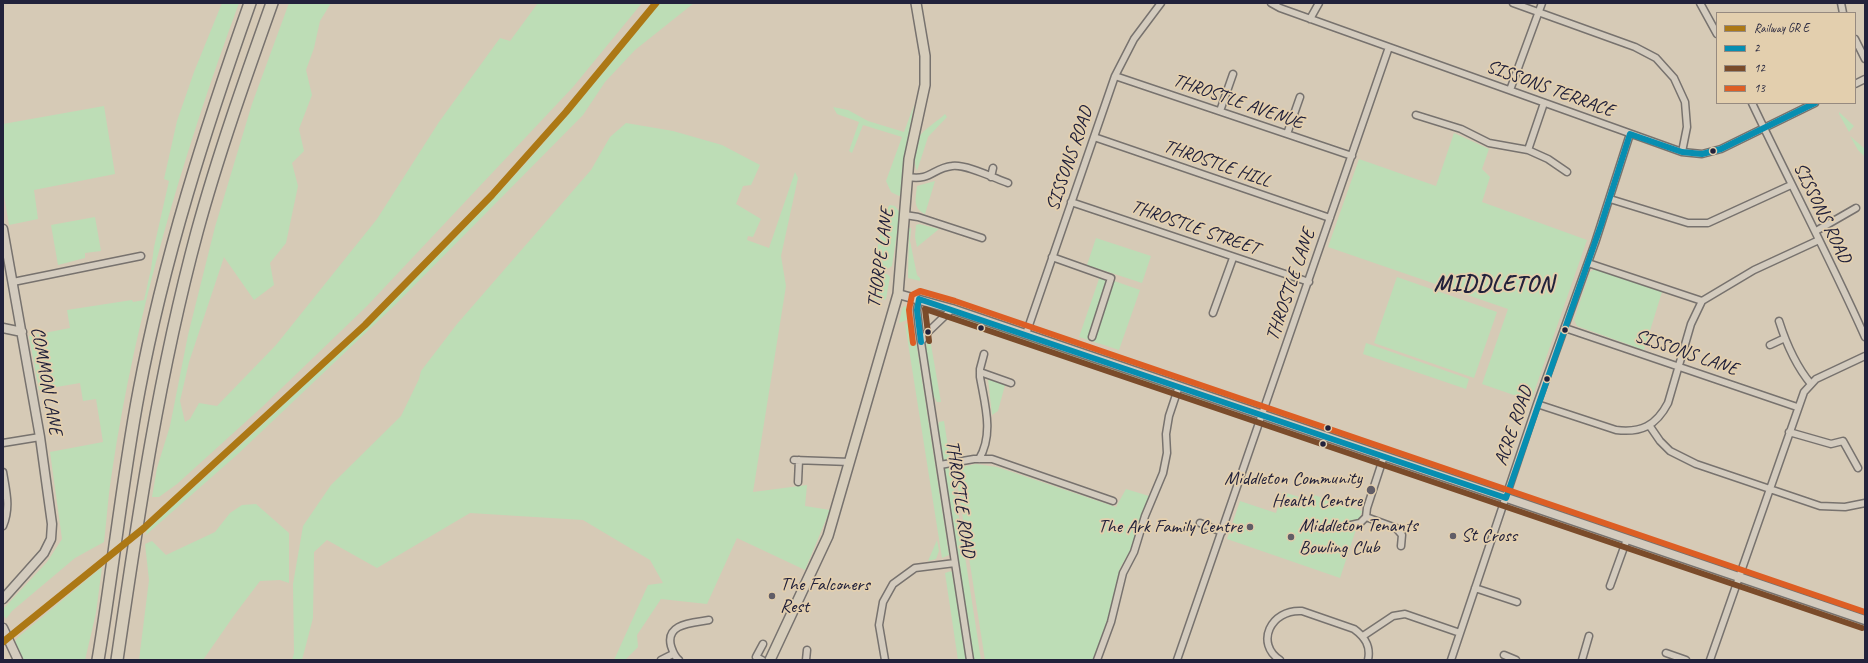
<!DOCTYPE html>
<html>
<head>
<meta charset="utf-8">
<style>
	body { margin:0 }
	#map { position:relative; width:1868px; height:663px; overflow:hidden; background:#d6cab6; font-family:Caveat,sans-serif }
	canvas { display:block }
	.frame { position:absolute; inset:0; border:4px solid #22223b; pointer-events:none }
	.legend { position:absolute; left:1716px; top:12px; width:140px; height:92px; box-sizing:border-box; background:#e3cfae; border:1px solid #968a80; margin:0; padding:5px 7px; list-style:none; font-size:12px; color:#22223b }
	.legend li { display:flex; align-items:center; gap:8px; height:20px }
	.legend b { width:20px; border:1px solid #968a80 }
</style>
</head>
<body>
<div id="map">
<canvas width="1868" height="663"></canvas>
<div class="frame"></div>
<ul class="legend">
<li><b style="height:5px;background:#ac7815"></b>Railway GR E</li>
<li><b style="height:5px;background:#078eb1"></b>2</li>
<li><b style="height:5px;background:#7a4b2a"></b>12</li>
<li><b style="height:5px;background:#dd5e24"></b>13</li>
</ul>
</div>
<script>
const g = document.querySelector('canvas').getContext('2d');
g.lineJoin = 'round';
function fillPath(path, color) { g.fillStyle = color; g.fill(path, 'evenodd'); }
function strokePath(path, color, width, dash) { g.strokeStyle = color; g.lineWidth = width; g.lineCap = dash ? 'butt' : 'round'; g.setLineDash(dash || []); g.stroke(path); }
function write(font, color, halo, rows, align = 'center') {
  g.font = font + ' Caveat,sans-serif'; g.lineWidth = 3.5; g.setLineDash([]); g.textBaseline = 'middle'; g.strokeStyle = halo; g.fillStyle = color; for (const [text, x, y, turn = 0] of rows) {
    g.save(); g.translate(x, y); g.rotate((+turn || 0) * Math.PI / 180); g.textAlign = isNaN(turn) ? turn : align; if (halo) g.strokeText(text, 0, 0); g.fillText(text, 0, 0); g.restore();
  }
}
fillPath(new Path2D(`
	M 222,3 L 239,3 C 183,155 136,312 112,472 C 108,495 107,519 104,542 L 75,558 L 12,611 L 6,619 L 3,614 L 4,608 L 47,562 L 62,539 L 50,452 L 103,442 L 96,399 L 83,401 L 80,383 L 39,390 L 29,336 L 70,328 L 67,310 L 132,300 L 133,302 L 144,300 L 151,269 L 154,247 L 169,181 L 164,179 L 177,121 L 194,72 Z
	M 289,3 L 331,3 L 320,21 L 314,48 L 306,70 L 312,95 L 299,129 L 304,151 L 292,163 L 298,186 L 286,243 L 270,263 L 274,285 L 254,300 L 224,257 L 189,362 L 180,401 L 185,422 L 190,419 L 199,403 L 217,406 L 276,345 L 377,219 L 439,122 L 500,38 L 510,41 L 538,3 L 642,3 L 573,87 L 367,306 L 262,407 L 177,484 L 159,497 L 152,497 L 157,468 L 170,426 L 188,335 L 215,227 L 252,104 Z
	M 660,3 L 694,3 L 635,50 L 605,82 L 583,115 L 395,305 L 239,453 L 146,535 L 147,530 C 270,419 391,307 504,187 C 559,128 609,65 660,3 Z
	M 914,105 L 904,163 L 902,194 L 899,196 L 891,192 L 886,181 L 902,137 L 863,125 L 852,153 L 849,151 L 859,122 L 837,114 L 833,107 L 848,110 L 868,121 L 904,132 Z
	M 104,106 L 115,174 L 34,190 L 38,219 L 9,225 L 3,190 L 3,124 Z
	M 1839,112 L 1854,126 L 1849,132 L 1839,114 Z
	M 945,114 L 947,117 L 928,137 L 917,171 C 913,163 915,145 919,137 C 923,130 939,120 945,114 Z
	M 626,123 L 673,131 L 722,145 L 760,165 L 751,185 L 743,186 L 736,204 L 761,219 L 753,237 L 748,236 L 747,240 L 769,248 L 795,172 L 798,178 L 781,256 L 786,286 L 753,492 L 807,485 L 805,506 L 830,510 L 805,570 L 737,538 L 707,604 L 661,599 L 637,635 L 638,647 L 625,660 L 614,660 L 648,585 L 663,583 L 650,560 L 583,520 L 470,513 L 377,568 L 327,540 L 314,552 L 313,618 L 302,660 L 292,660 L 294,653 L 293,584 L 303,526 L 331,485 L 401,416 L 419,379 L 421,371 L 457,324 L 591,170 L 610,137 Z
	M 1454,133 L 1489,149 L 1482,169 L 1490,177 L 1482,202 L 1587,240 L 1531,401 L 1482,384 L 1508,309 L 1328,247 L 1359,159 L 1436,186 Z
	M 1850,136 L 1865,149 L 1865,157 L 1858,150 Z
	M 935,181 L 925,214 C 912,208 916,197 917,186 Z
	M 890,205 L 895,206 L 900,213 L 892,266 L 887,269 L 874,267 L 884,212 Z
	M 95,217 L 101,251 L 85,253 L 85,258 L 58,265 L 51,225 Z
	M 919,224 L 939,229 L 917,247 L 915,237 L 916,225 Z
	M 909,228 L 911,228 L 910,241 L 917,275 L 920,278 L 920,281 L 908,278 Z
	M 1096,238 L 1151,256 L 1142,283 L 1087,265 Z
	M 1595,269 L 1662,292 L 1644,350 L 1577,326 L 1574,320 L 1590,272 Z
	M 878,273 L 887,274 L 890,277 L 886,299 L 883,300 L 874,299 Z
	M 1100,276 L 1140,290 L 1119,350 L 1079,337 Z
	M 1397,277 L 1497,312 L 1474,378 L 1374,343 Z
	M 904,306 L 910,307 L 912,318 L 899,323 L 902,309 Z
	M 954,316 L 961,316 L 1207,400 L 1207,407 L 952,321 L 950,318 Z
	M 913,322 L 949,555 L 942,558 L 905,324 Z
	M 928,339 L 930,339 L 941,402 L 937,402 L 930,389 L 925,350 Z
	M 1366,343 L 1469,379 L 1466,389 L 1363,354 Z
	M 988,379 L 1005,385 L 998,411 L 992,415 Z
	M 944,421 L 981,660 L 973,660 L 937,430 L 939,422 Z
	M 976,464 L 997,467 L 1116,507 L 1126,489 L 1149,496 L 1130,551 L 1120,568 L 1108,618 L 1093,660 L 985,660 L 955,468 Z
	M 1283,492 L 1312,501 L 1314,495 L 1362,511 L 1340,578 L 1227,539 L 1240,501 L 1276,513 Z
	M 256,504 L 289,533 L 289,583 L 280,580 L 260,581 L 235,614 L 203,660 L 139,660 L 149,580 L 145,544 L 152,541 L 166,555 L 215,532 L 230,513 L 242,505 Z
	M 937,540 L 939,551 L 936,559 L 928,561 Z
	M 102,567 L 96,613 L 85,660 L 21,660 L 15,642 L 17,638 Z
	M 951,571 L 952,573 L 966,660 L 958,660 L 945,573 Z`), '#bdddb6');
const street = new Path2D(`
	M 1271,3 L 1280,8 L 1682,152 L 1702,154 L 1721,149 L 1815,103
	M 1513,3 L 1635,47 L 1656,58 L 1674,78 L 1685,102 L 1687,127 L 1682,152
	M 1700,3 L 1717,34
	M 1841,3 L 1843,13
	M 1310,19 L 1319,3
	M 1855,39 L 1865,59
	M 1115,76 L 1352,156
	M 1855,84 L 1865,79
	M 1510,90 L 1542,3
	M 1544,103 L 1528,150 L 1548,159 L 1567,172
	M 1752,103 C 1789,181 1830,258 1865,337
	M 1220,111 L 1233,74
	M 1416,115 L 1461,129 L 1489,143 L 1528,150
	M 1287,134 L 1300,97
	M 1094,137 L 1330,218
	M 908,177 C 931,181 933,168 952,166 C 966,164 994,178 1008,183
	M 991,177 L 993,168
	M 1610,199 L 1688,223 L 1708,223 L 1791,185
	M 1071,202 L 1309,282
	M 905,215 L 918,217 L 982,238
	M 1816,231 L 1856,208
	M 1052,257 L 1111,278 L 1092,337
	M 1588,263 L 1702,301
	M 13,282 L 141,256
	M 919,299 L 917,310 L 919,329 L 970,660
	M 1213,313 L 1233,258
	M 1779,321 C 1786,343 1796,366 1811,384
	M 1565,328 L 1797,407
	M 1026,334 L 1115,76 L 1134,39 L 1161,3
	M 921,342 L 928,332 L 952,309
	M 1770,345 L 1785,338
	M 980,372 L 1011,383
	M 1537,404 L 1616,430 C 1641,433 1656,426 1668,403 L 1691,324 L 1702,301 L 1754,270 L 1819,240
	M 1649,425 L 1660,441 L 1670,451 L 1696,464 L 1820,506 L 1845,507 L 1865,503
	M 1789,432 L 1831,444 L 1843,441 L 1858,468
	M 3,443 L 40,437
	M 1384,456 L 1367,508 L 1366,517 L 1396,528 L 1402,535 L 1401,546
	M 979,459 C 994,434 985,405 980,377 L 980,369 L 984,354
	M 794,460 L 850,462
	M 940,465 L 974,459 L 992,459 L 1113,501
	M 3,472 C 6,491 11,507 3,526
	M 798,482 L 799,460
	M 1200,523 L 1222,532
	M 1351,525 L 1360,523 L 1366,517
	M 1610,586 L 1627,539
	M 1475,588 L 1517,602
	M 1363,636 L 1393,616 L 1405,614 L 1460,633
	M 1666,653 L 1686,660
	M 1504,655 L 1516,660
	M 661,660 L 673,654
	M 679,660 C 674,656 673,652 671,646 C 665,623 693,623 709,620
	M 762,660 L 756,657 L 763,644
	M 806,660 L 807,650
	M 885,660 L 879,625 L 883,602 L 893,584 L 915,568 L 955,563
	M 1097,660 L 1111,622 L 1123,573 L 1134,552 L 1145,516 L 1163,473 L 1167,453 L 1166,434 L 1169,416 L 1179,386
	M 1177,660 L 1389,47
	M 1280,660 C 1255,644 1270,609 1302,611 L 1354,629 C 1365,637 1371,646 1368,660
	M 1451,660 L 1537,404 L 1595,243 L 1630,134
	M 1582,660 L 1589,636
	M 1710,660 L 1804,392 L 1816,379 L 1865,356`);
const secondary = new Path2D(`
	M 3,229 L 40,437 L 52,524 L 51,539 L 44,553 L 3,599
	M 898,294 L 952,309 L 1865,620
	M 3,328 L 22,332
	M 3,628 L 18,660`);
const primary = new Path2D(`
	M 770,660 L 828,536 L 898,294 L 909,159 L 925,85 L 925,56 L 916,3`);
const highway = new Path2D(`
	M 98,660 C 113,571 122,480 139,391 C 164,258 205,130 250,3
	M 117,660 C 138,516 159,373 197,232 C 218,155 245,79 272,3`);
strokePath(street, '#77726e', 9);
strokePath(secondary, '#77726e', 11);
strokePath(primary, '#77726e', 12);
strokePath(highway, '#77726e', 14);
strokePath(street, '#d3cbbe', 6);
strokePath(secondary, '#d3cbbe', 8);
strokePath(primary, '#d6cdbb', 9);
strokePath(highway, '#d6cdbb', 11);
strokePath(new Path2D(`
	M 921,342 L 917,310 L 919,299 L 1506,498 L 1601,225 L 1630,134 L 1682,152 L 1702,154 L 1721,149 L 1815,103`), '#078eb1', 6);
strokePath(new Path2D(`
	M 929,341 L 925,309 L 1862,628`), '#7a4b2a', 6);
strokePath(new Path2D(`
	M 913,343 L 909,310 L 912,295 L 920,291 L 955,301 L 1865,612`), '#dd5e24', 6);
strokePath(new Path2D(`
	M 3,642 L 144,528 L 365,325 L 492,195 L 566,112 L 656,3`), '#ac7815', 7);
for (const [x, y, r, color] of [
	[1713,151,3.5,"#22223b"],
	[981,328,3.5,"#22223b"],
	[1565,330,3.5,"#22223b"],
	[928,332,3.5,"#22223b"],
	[1547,379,3.5,"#22223b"],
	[1328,428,3.5,"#22223b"],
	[1323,444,3.5,"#22223b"],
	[1371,490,5,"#615d66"],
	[1250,527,4,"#615d66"],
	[1453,536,4,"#615d66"],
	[1291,537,4,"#615d66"],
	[772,596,4,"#615d66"]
]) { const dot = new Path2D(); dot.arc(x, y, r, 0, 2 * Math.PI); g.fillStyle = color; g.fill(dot); strokePath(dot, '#e3cfae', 1.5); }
write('19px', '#22223b', '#e3cfae', [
	["SISSONS TERRACE",1550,89,20],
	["THROSTLE AVENUE",1238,102,19],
	["SISSONS ROAD",1070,159,-71],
	["THROSTLE HILL",1217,164,19],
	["SISSONS ROAD",1822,213,64],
	["THROSTLE STREET",1195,228,19],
	["THORPE LANE",881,258,-82],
	["THROSTLE LANE",1291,285,-71],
	["SISSONS LANE",1686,353,19],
	["COMMON LANE",46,381,80],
	["ACRE ROAD",1514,426,-71],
	["THROSTLE ROAD",960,499,82]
]);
write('19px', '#22223b', '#e3cfae', [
	["Middleton Community",1362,479,"right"],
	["Health Centre",1362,501,"right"],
	["Middleton Tenants",1299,526],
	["Bowling Club",1299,548],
	["The Ark Family Centre",1242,527,"right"],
	["St Cross",1461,536],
	["The Falconers",780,585],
	["Rest",780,607]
], 'left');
g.letterSpacing = '1px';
write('bold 23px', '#22223b', '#e3cfae', [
	["MIDDLETON",1494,285]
]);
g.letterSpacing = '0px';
</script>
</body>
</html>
